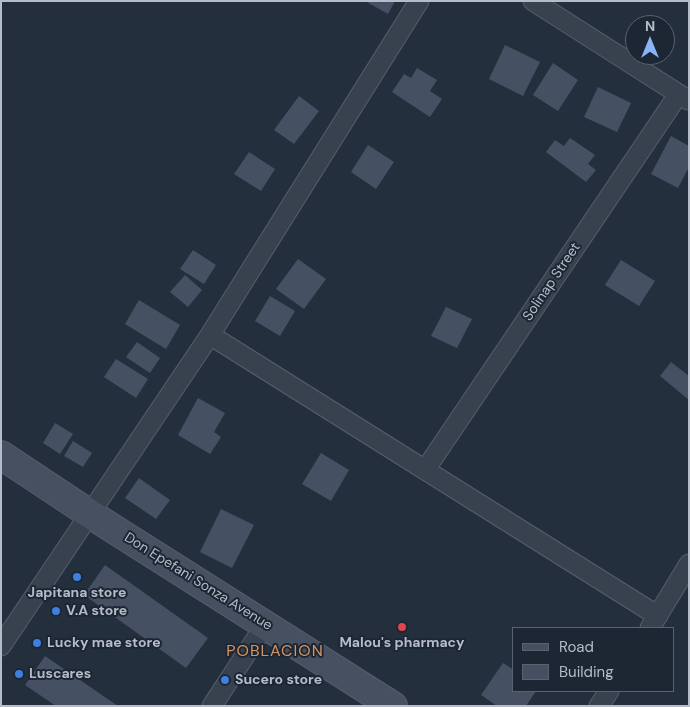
<!DOCTYPE html>
<html>
<head>
<meta charset="utf-8">
<style>
	body { margin:0 }
	#map { position:relative; width:690px; height:707px; overflow:hidden; background:#242f3e; font-family:"DM Sans",sans-serif }
	canvas { display:block }
	.frame { position:absolute; inset:0; border:2px solid #b4bcc9; pointer-events:none }
	.legend { position:absolute; left:512px; top:627px; width:162px; height:65px; box-sizing:border-box; background:#1d2633; border:1px solid #59626f; margin:0; padding:6px 9px; list-style:none; font-size:15px; color:#b4bcc9 }
	.legend li { display:flex; align-items:center; gap:10px; height:25px }
	.legend b { width:25px; border:1px solid #59626f }
	.north { position:absolute; left:625px; top:15px; width:50px; height:50px; box-sizing:border-box; background:#1d2633; border:1px solid #59626f; border-radius:50%; rotate:0deg; font-size:14px; font-weight:700; line-height:20px; text-align:center; color:#b4bcc9 }
	.north::after { content:''; display:block; margin:auto; width:18px; height:22px; background:#8ab4f8; clip-path:polygon(50% 0,100% 100%,50% 72%,0 100%) }
</style>
</head>
<body>
<div id="map">
<canvas width="690" height="707"></canvas>
<div class="frame"></div>
<ul class="legend">
<li><b style="height:6px;background:#465061"></b>Road</li>
<li><b style="height:14px;background:#455162"></b>Building</li>
</ul>
<div class="north">N</div>
</div>
<script>
const g = document.querySelector('canvas').getContext('2d');
g.lineJoin = 'round';
function fillPath(path, color) { g.fillStyle = color; g.fill(path, 'evenodd'); }
function strokePath(path, color, width, dash) { g.strokeStyle = color; g.lineWidth = width; g.lineCap = dash ? 'butt' : 'round'; g.setLineDash(dash || []); g.stroke(path); }
function write(font, color, halo, rows, align = 'center') {
  g.font = font + ' "DM Sans",sans-serif'; g.lineWidth = 4; g.setLineDash([]); g.textBaseline = 'middle'; g.strokeStyle = halo; g.fillStyle = color; for (const [text, x, y, turn = 0] of rows) {
    g.save(); g.translate(x, y); g.rotate((+turn || 0) * Math.PI / 180); g.textAlign = isNaN(turn) ? turn : align; if (halo) g.strokeText(text, 0, 0); g.fillText(text, 0, 0); g.restore();
  }
}
fillPath(new Path2D(`
	M 365,1 L 395,1 L 388,14 Z
	M 505,45 L 540,62 L 523,96 L 489,79 Z
	M 553,63 L 578,80 L 558,111 L 533,95 Z
	M 417,68 L 437,80 L 430,91 L 442,99 L 430,117 L 392,92 L 404,74 L 411,78 Z
	M 598,87 L 631,103 L 617,132 L 584,117 Z
	M 299,96 L 319,111 L 294,144 L 274,130 Z
	M 671,136 L 689,146 L 689,167 L 678,188 L 651,174 Z
	M 570,138 L 595,155 L 588,164 L 596,170 L 586,182 L 546,152 L 555,140 L 564,146 Z
	M 368,145 L 394,162 L 376,189 L 351,172 Z
	M 249,152 L 275,169 L 261,191 L 234,174 Z
	M 193,250 L 216,265 L 204,284 L 180,269 Z
	M 298,259 L 326,279 L 304,309 L 276,289 Z
	M 621,260 L 655,281 L 639,306 L 605,285 Z
	M 185,275 L 202,290 L 188,307 L 170,292 Z
	M 270,296 L 295,311 L 280,336 L 255,321 Z
	M 139,300 L 180,325 L 166,349 L 125,324 Z
	M 446,307 L 472,319 L 457,348 L 431,336 Z
	M 137,342 L 160,358 L 150,373 L 126,357 Z
	M 116,359 L 148,379 L 136,398 L 104,377 Z
	M 671,362 L 689,376 L 689,400 L 660,376 Z
	M 198,398 L 225,413 L 214,432 L 221,437 L 210,454 L 178,435 Z
	M 55,423 L 73,434 L 60,454 L 43,443 Z
	M 73,441 L 92,453 L 83,467 L 64,456 Z
	M 321,453 L 349,470 L 331,501 L 302,484 Z
	M 139,478 L 170,500 L 156,519 L 125,498 Z
	M 221,509 L 254,525 L 232,568 L 200,552 Z
	M 105,565 L 208,638 L 186,668 L 84,595 Z
	M 45,656 L 118,706 L 56,706 L 25,685 Z
	M 503,663 L 514,670 L 514,691 L 536,691 L 526,706 L 497,706 L 481,695 Z`), '#455162');
const street = new Path2D(`
	M 533,1 L 688,100
	M 210,335 L 658,616
	M 425,470 L 678,95
	M 650,628 L 689,564
	M 1,646 L 210,335 L 419,1
	M 212,706 L 265,625
	M 599,706 L 609,691`);
const secondary = new Path2D(`
	M 1,455 L 90,514 L 393,706`);
strokePath(street, '#565f6c', 21);
strokePath(secondary, '#565f6c', 30);
strokePath(street, '#38414e', 19);
strokePath(secondary, '#465061', 28);
for (const [x, y, r, color] of [
	[77,577,5,"#3f7fe0"],
	[56,611,5,"#3f7fe0"],
	[402,627,5,"#e0444e"],
	[37,643,5,"#3f7fe0"],
	[19,674,5,"#3f7fe0"],
	[225,680,5,"#3f7fe0"]
]) { const dot = new Path2D(); dot.arc(x, y, r, 0, 2 * Math.PI); g.fillStyle = color; g.fill(dot); strokePath(dot, '#1d2633', 2); }
write('14px', '#b4bcc9', '#1d2633', [
	["Solinap Street",552,282,-56],
	["Don Epefani Sonza Avenue",198,582,32]
]);
write('bold 14px', '#b4bcc9', '#1d2633', [
	["Japitana store",77,593,"center"],
	["V.A store",66,611],
	["Lucky mae store",47,643],
	["Malou's pharmacy",402,643,"center"],
	["Luscares",29,674],
	["Sucero store",235,680]
], 'left');
g.letterSpacing = '1px';
write('16px', '#d59563', '#1d2633', [
	["POBLACION",275,652]
]);
g.letterSpacing = '0px';
</script>
</body>
</html>
